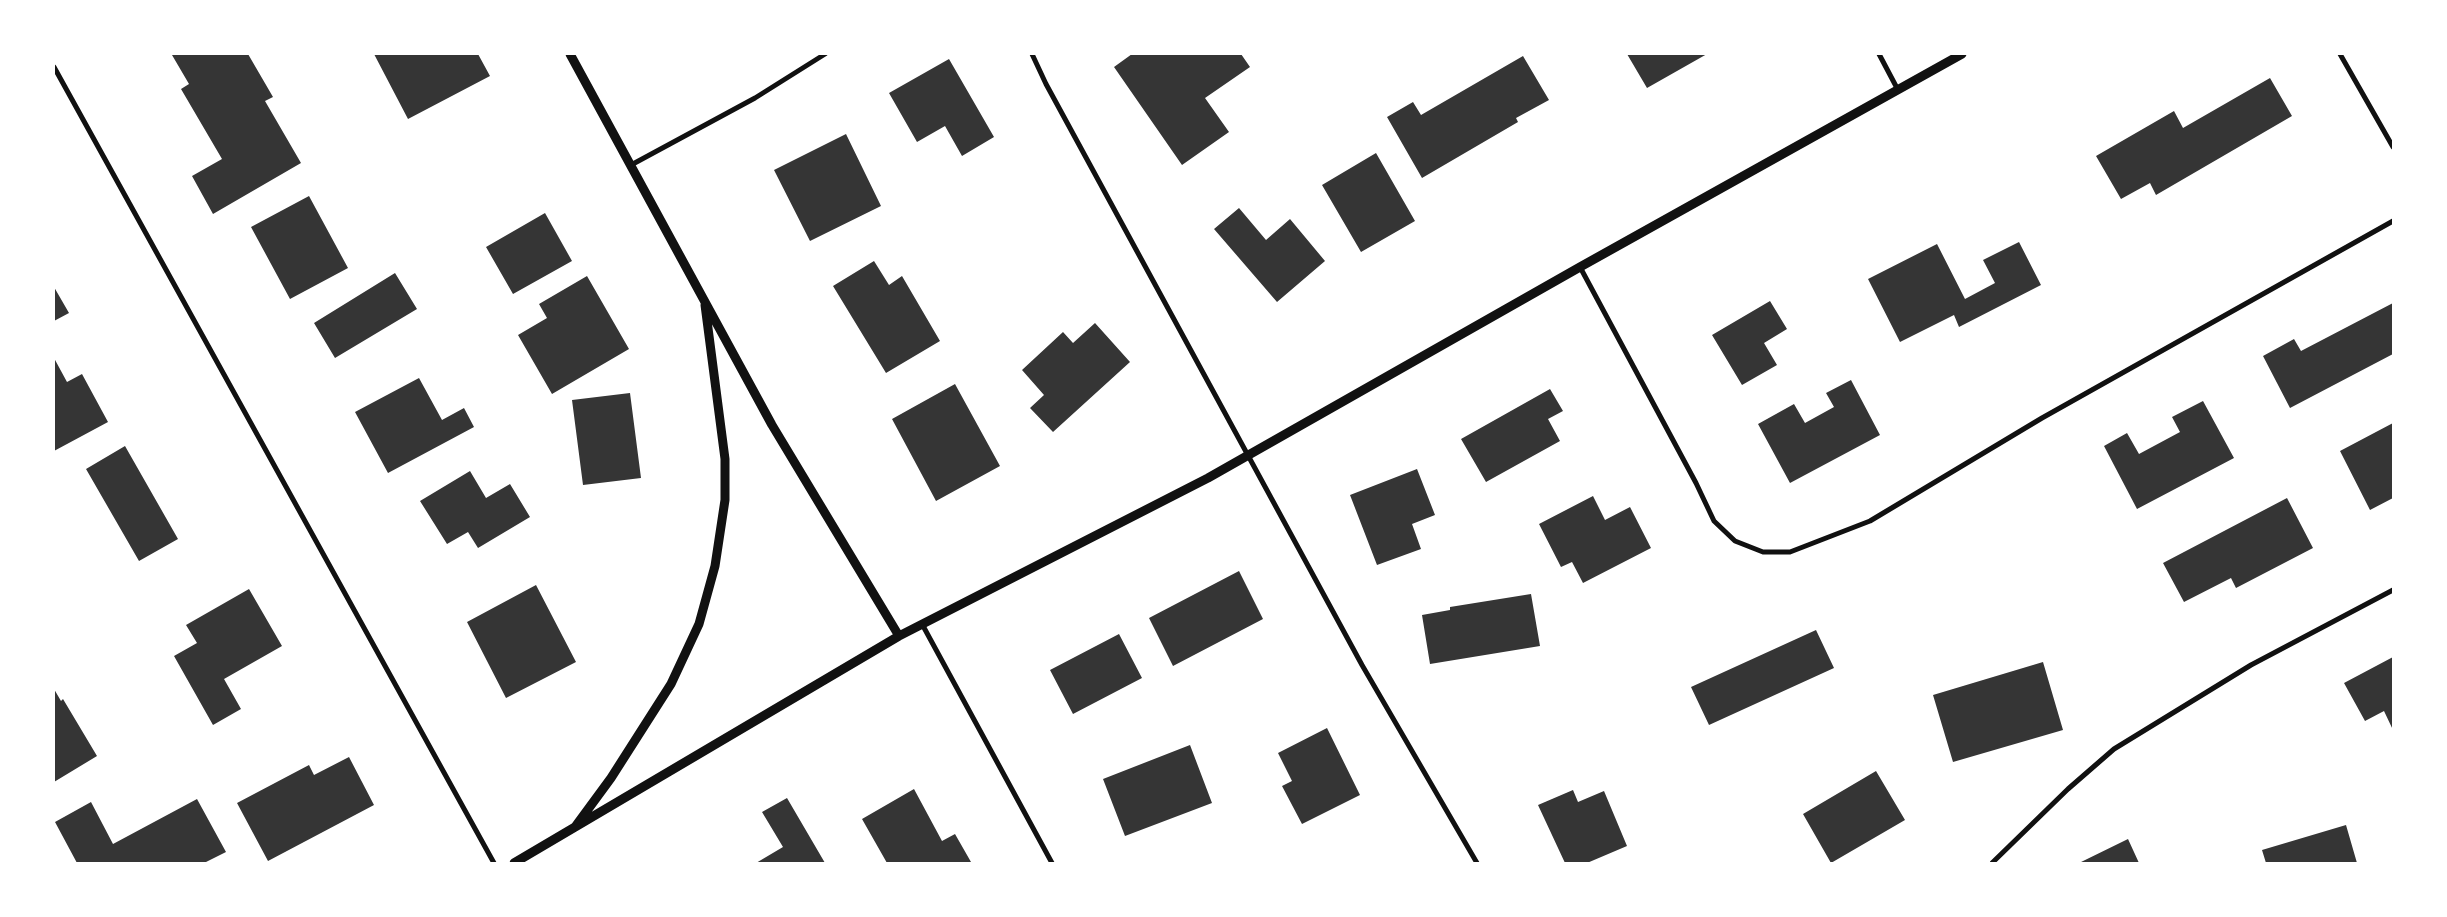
<!DOCTYPE html>
<html>
<head>
<meta charset="utf-8">
<style>
	body { margin:0 }
	#map { position:relative; width:2447px; height:917px; overflow:hidden; background:#fff; font-family:Figtree,sans-serif }
	canvas { display:block }
	.frame { position:absolute; inset:0; border:55px solid #fff; pointer-events:none }
</style>
</head>
<body>
<div id="map">
<canvas width="2447" height="917"></canvas>
<div class="frame"></div>
</div>
<script>
const g = document.querySelector('canvas').getContext('2d');
g.lineJoin = 'round';
function fillPath(path, color) { g.fillStyle = color; g.fill(path, 'evenodd'); }
function strokePath(path, color, width, dash) { g.strokeStyle = color; g.lineWidth = width; g.lineCap = dash ? 'butt' : 'round'; g.setLineDash(dash || []); g.stroke(path); }
fillPath(new Path2D(`
	M 173,54 L 248,54 L 273,97 L 265,101 L 301,163 L 213,214 L 192,176 L 222,159 L 181,89 L 189,84 L 172,55 Z
	M 374,54 L 478,54 L 490,76 L 408,119 Z
	M 1132,54 L 1241,54 L 1250,67 L 1205,98 L 1229,132 L 1182,165 L 1114,67 Z
	M 1627,54 L 1707,54 L 1647,88 Z
	M 1523,56 L 1549,100 L 1516,118 L 1518,122 L 1422,178 L 1387,117 L 1413,102 L 1421,115 Z
	M 949,59 L 994,137 L 962,156 L 945,126 L 917,142 L 889,93 Z
	M 2270,78 L 2292,116 L 2156,195 L 2150,183 L 2121,199 L 2096,156 L 2174,111 L 2183,128 Z
	M 846,134 L 881,206 L 810,241 L 774,170 Z
	M 1376,153 L 1415,221 L 1361,252 L 1322,185 Z
	M 309,196 L 348,268 L 290,299 L 251,227 Z
	M 1239,208 L 1266,240 L 1290,219 L 1325,261 L 1277,302 L 1214,229 Z
	M 545,213 L 572,261 L 513,294 L 486,247 Z
	M 2019,242 L 2041,285 L 1959,327 L 1954,315 L 1900,342 L 1868,279 L 1937,244 L 1965,299 L 1995,283 L 1983,260 Z
	M 874,261 L 889,285 L 902,276 L 940,341 L 886,373 L 833,286 Z
	M 395,273 L 417,309 L 335,358 L 314,323 Z
	M 587,276 L 629,349 L 552,394 L 518,335 L 547,318 L 539,304 Z
	M 54,287 L 69,313 L 54,321 Z
	M 1770,301 L 1787,329 L 1764,343 L 1777,365 L 1742,385 L 1712,335 Z
	M 2393,303 L 2393,354 L 2290,408 L 2263,356 L 2294,339 L 2301,351 Z
	M 1095,323 L 1130,362 L 1053,432 L 1030,408 L 1044,395 L 1022,370 L 1063,332 L 1073,343 Z
	M 54,358 L 67,382 L 82,374 L 108,422 L 54,451 Z
	M 419,378 L 442,420 L 464,408 L 474,427 L 388,473 L 355,412 Z
	M 1851,380 L 1880,435 L 1790,483 L 1758,424 L 1794,404 L 1805,423 L 1834,407 L 1826,393 Z
	M 955,384 L 1000,466 L 936,501 L 892,419 Z
	M 1550,389 L 1563,411 L 1548,419 L 1560,441 L 1486,482 L 1461,439 Z
	M 630,393 L 641,478 L 583,485 L 572,400 Z
	M 2203,401 L 2234,458 L 2137,509 L 2104,446 L 2127,433 L 2139,454 L 2180,432 L 2172,417 Z
	M 2393,423 L 2393,498 L 2370,510 L 2340,451 Z
	M 125,446 L 178,539 L 139,561 L 86,469 Z
	M 1417,469 L 1435,515 L 1412,524 L 1421,549 L 1377,565 L 1350,495 Z
	M 470,471 L 486,498 L 510,484 L 530,517 L 478,548 L 468,532 L 447,544 L 420,501 Z
	M 1593,496 L 1605,520 L 1630,507 L 1651,548 L 1583,583 L 1572,562 L 1561,567 L 1539,524 Z
	M 2287,498 L 2313,548 L 2236,588 L 2231,578 L 2184,602 L 2163,563 Z
	M 1239,571 L 1263,619 L 1173,666 L 1149,618 Z
	M 536,585 L 576,662 L 506,698 L 467,622 Z
	M 249,589 L 282,646 L 224,679 L 241,709 L 213,725 L 174,656 L 197,643 L 186,625 Z
	M 1531,594 L 1540,646 L 1430,664 L 1422,615 L 1450,610 L 1450,607 Z
	M 1816,630 L 1834,668 L 1709,725 L 1691,687 Z
	M 1119,634 L 1142,678 L 1073,714 L 1050,670 Z
	M 2393,657 L 2393,730 L 2384,711 L 2365,721 L 2344,683 Z
	M 2043,662 L 2063,730 L 1953,762 L 1933,695 Z
	M 54,689 L 61,701 L 63,699 L 97,756 L 54,782 Z
	M 1327,728 L 1360,795 L 1302,824 L 1282,786 L 1292,781 L 1278,753 Z
	M 1190,745 L 1212,803 L 1125,836 L 1103,779 Z
	M 349,757 L 374,805 L 268,861 L 237,803 L 309,765 L 314,775 Z
	M 1876,771 L 1905,820 L 1831,863 L 1803,814 Z
	M 914,789 L 942,841 L 955,834 L 971,862 L 887,863 L 862,819 Z
	M 1573,790 L 1578,802 L 1604,791 L 1627,846 L 1587,863 L 1565,863 L 1538,805 Z
	M 787,798 L 825,863 L 756,863 L 783,847 L 762,812 Z
	M 197,799 L 226,852 L 204,863 L 77,863 L 55,822 L 91,802 L 113,844 Z
	M 2346,825 L 2357,863 L 2266,863 L 2262,850 Z
	M 2128,839 L 2139,863 L 2079,863 Z`), '#353535');
strokePath(new Path2D(`
	M 1032,54 L 1046,84 L 1362,665 L 1477,863
	M 1879,54 L 1898,90
	M 2340,54 L 2393,147
	M 54,67 L 494,863
	M 631,165 L 755,98 L 825,54
	M 1580,267 L 1696,483 L 1714,521 L 1735,541 L 1763,552 L 1790,552 L 1870,521 L 2042,418 L 2393,221
	M 922,624 L 1052,863
	M 1992,863 L 2068,789 L 2114,749 L 2251,665 L 2393,590`), '#111', 5);
strokePath(new Path2D(`
	M 570,54 L 772,425 L 899,636
	M 575,827 L 611,778 L 671,684 L 699,624 L 715,566 L 725,500 L 725,459 L 705,305
	M 514,863 L 899,636 L 1208,478 L 1580,267 L 1962,54`), '#111', 9);
</script>
</body>
</html>
